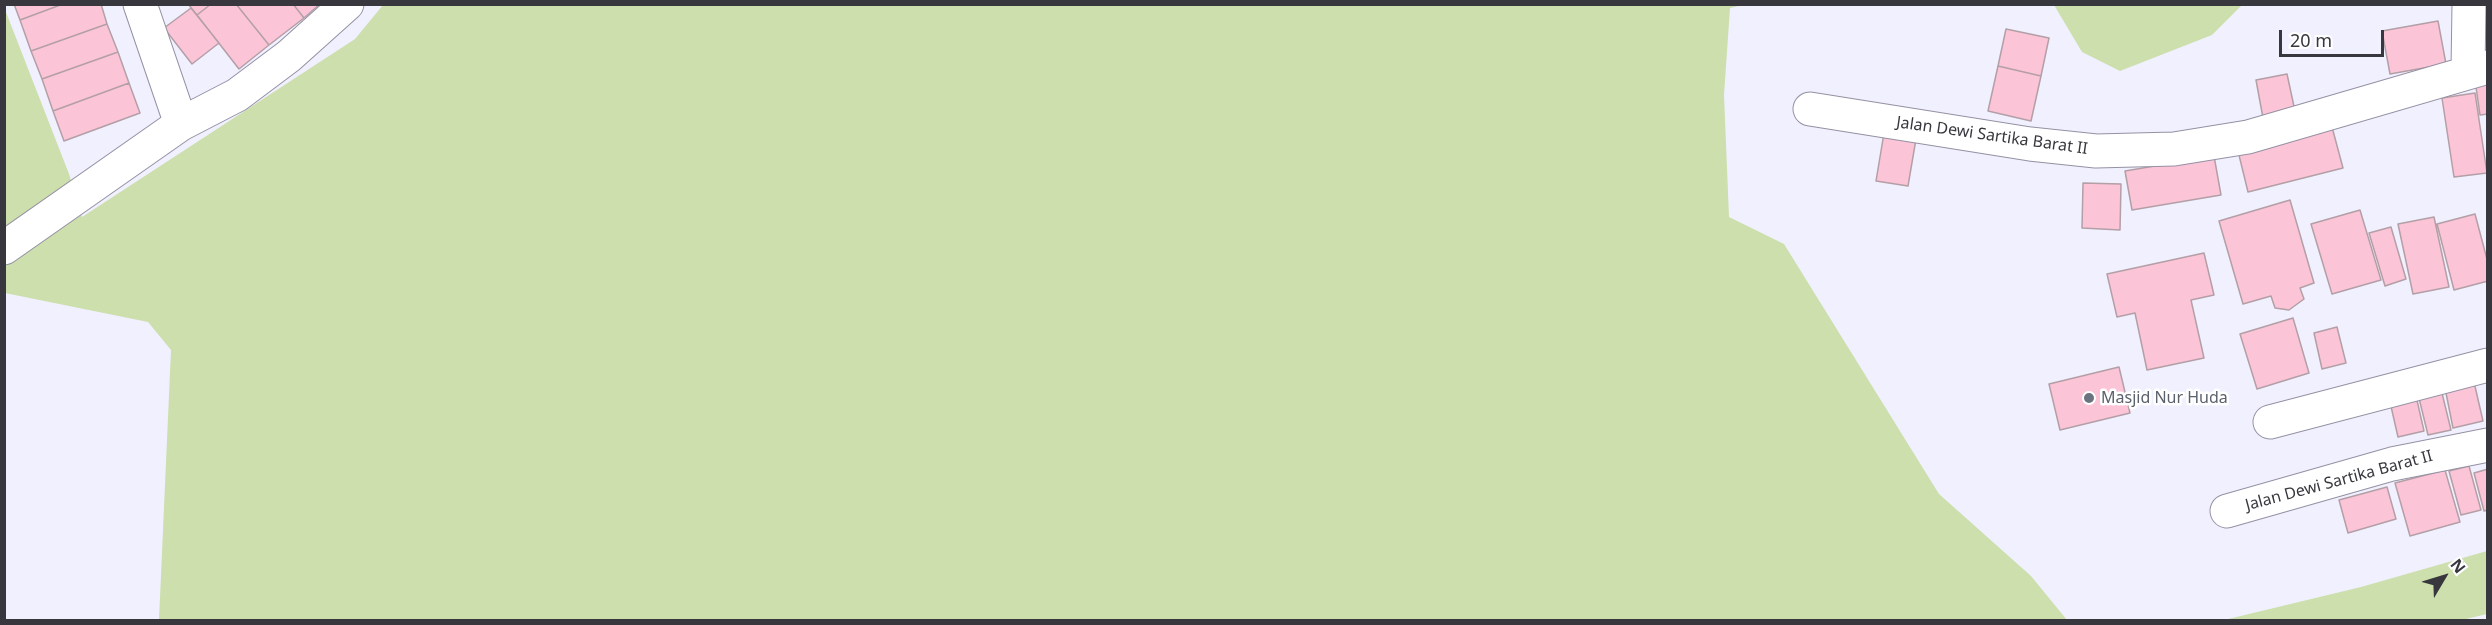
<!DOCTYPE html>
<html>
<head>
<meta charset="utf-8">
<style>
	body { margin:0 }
	#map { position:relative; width:2492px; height:625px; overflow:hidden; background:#f1f0ff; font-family:"Noto Sans",sans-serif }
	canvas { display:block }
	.frame { position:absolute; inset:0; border:6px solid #38373e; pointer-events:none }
	.north { position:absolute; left:2414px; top:547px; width:60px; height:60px; -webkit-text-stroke:4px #fff; paint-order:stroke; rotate:52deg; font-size:16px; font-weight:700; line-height:24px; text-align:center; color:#38373e }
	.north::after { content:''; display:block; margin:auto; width:21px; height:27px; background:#38373e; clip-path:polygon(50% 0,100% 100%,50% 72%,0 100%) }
	.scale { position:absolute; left:2279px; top:30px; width:105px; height:27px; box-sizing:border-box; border:3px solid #38373e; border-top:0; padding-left:8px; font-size:18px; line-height:21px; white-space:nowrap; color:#38373e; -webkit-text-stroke:4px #fff; paint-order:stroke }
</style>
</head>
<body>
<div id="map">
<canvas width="2492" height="625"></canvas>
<div class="frame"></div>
<div class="north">N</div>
<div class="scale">20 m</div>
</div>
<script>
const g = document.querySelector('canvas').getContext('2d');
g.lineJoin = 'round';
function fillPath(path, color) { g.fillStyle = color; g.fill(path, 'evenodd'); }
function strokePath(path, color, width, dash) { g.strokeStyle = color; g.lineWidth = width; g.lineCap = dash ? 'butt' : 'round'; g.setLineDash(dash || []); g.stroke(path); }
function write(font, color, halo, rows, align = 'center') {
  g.font = font + ' "Noto Sans",sans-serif'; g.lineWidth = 5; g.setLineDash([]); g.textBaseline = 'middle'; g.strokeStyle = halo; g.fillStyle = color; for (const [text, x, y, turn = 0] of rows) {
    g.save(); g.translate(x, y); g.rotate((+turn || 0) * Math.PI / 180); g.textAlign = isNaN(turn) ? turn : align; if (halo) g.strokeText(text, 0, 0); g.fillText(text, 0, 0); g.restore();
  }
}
fillPath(new Path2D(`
	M 383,5 L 1743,5 L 1730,8 L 1724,95 L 1729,217 L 1784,244 L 1939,494 L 2031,576 L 2067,620 L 159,620 L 171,350 L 148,322 L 5,293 L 4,7 L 69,174 L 82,217 L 355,39 Z
	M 2054,5 L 2242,5 L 2212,35 L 2120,71 L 2082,52 Z
	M 2487,551 L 2487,614 L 2462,620 L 2224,620 L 2361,587 Z`), '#ccdfac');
const building = new Path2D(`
	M 14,4 L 63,4 L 20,20 Z
	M 63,4 L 101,4 L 107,24 L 31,51 L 20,20 Z
	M 188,4 L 211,4 L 197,15 Z
	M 211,4 L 236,4 L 269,45 L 239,69 L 197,15 Z
	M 236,4 L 293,4 L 304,18 L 269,45 Z
	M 293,4 L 320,4 L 304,18 Z
	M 191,8 L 219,43 L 192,64 L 164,28 Z
	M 2438,21 L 2446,64 L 2390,74 L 2382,31 Z
	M 107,24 L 118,52 L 42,79 L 31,51 Z
	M 2006,29 L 2049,38 L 2041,76 L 1998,66 Z
	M 118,52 L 129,83 L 53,111 L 42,79 Z
	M 1998,66 L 2041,76 L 2031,121 L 1988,111 Z
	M 2488,71 L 2488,114 L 2480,115 L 2474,73 Z
	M 2287,74 L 2295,111 L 2263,118 L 2256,80 Z
	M 129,83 L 140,113 L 64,141 L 53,111 Z
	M 2475,93 L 2487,173 L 2454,177 L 2442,98 Z
	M 2332,127 L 2343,168 L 2248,192 L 2238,151 Z
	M 1884,133 L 1916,139 L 1908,186 L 1876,181 Z
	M 2214,156 L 2221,195 L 2132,210 L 2125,171 Z
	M 2083,183 L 2121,184 L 2120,230 L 2082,228 Z
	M 2290,200 L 2314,283 L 2300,288 L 2304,299 L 2289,310 L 2275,308 L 2271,296 L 2243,304 L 2219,221 Z
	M 2360,210 L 2381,280 L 2332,294 L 2311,224 Z
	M 2475,214 L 2488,263 L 2488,281 L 2454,290 L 2437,224 Z
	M 2434,217 L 2449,287 L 2413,294 L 2398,224 Z
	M 2391,227 L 2406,279 L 2385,286 L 2369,233 Z
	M 2204,253 L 2214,295 L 2191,300 L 2204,358 L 2147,370 L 2135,313 L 2117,317 L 2107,274 Z
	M 2293,318 L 2309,373 L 2257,389 L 2240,334 Z
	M 2337,327 L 2346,363 L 2322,369 L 2314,333 Z
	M 2119,367 L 2130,413 L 2060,430 L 2049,384 Z
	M 2474,382 L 2483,421 L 2453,428 L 2445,388 Z
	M 2441,389 L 2451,430 L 2428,435 L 2418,394 Z
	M 2416,396 L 2424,431 L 2398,437 L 2390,402 Z
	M 2469,466 L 2481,510 L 2461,515 L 2449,471 Z
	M 2488,469 L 2488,510 L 2484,511 L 2474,473 Z
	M 2445,470 L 2460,522 L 2410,536 L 2395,483 Z
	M 2387,487 L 2396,519 L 2348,533 L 2339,500 Z`);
fillPath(building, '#fcc4d7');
strokePath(building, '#b39fa6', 1.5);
const street = new Path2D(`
	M 140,4 L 181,124
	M 2468,71 L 2469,4
	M 1810,109 L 2030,144 L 2096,151 L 2174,149 L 2248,137 L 2488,67
	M 4,248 L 181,124 L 237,95 L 289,56 L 347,4
	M 2270,422 L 2488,365
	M 2227,511 L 2392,464 L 2488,445`);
strokePath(street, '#9491a3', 35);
strokePath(street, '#fff', 33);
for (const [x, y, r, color] of [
	[2089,398,6,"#6b7280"]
]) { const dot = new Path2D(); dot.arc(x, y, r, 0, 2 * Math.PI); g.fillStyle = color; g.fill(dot); strokePath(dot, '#fff', 2); }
write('16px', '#38373e', '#fff', [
	["Jalan Dewi Sartika Barat II",1992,136,8],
	["Jalan Dewi Sartika Barat II",2339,481,-15]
]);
write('16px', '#5b616d', '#fff', [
	["Masjid Nur Huda",2101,398]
], 'left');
</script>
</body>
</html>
